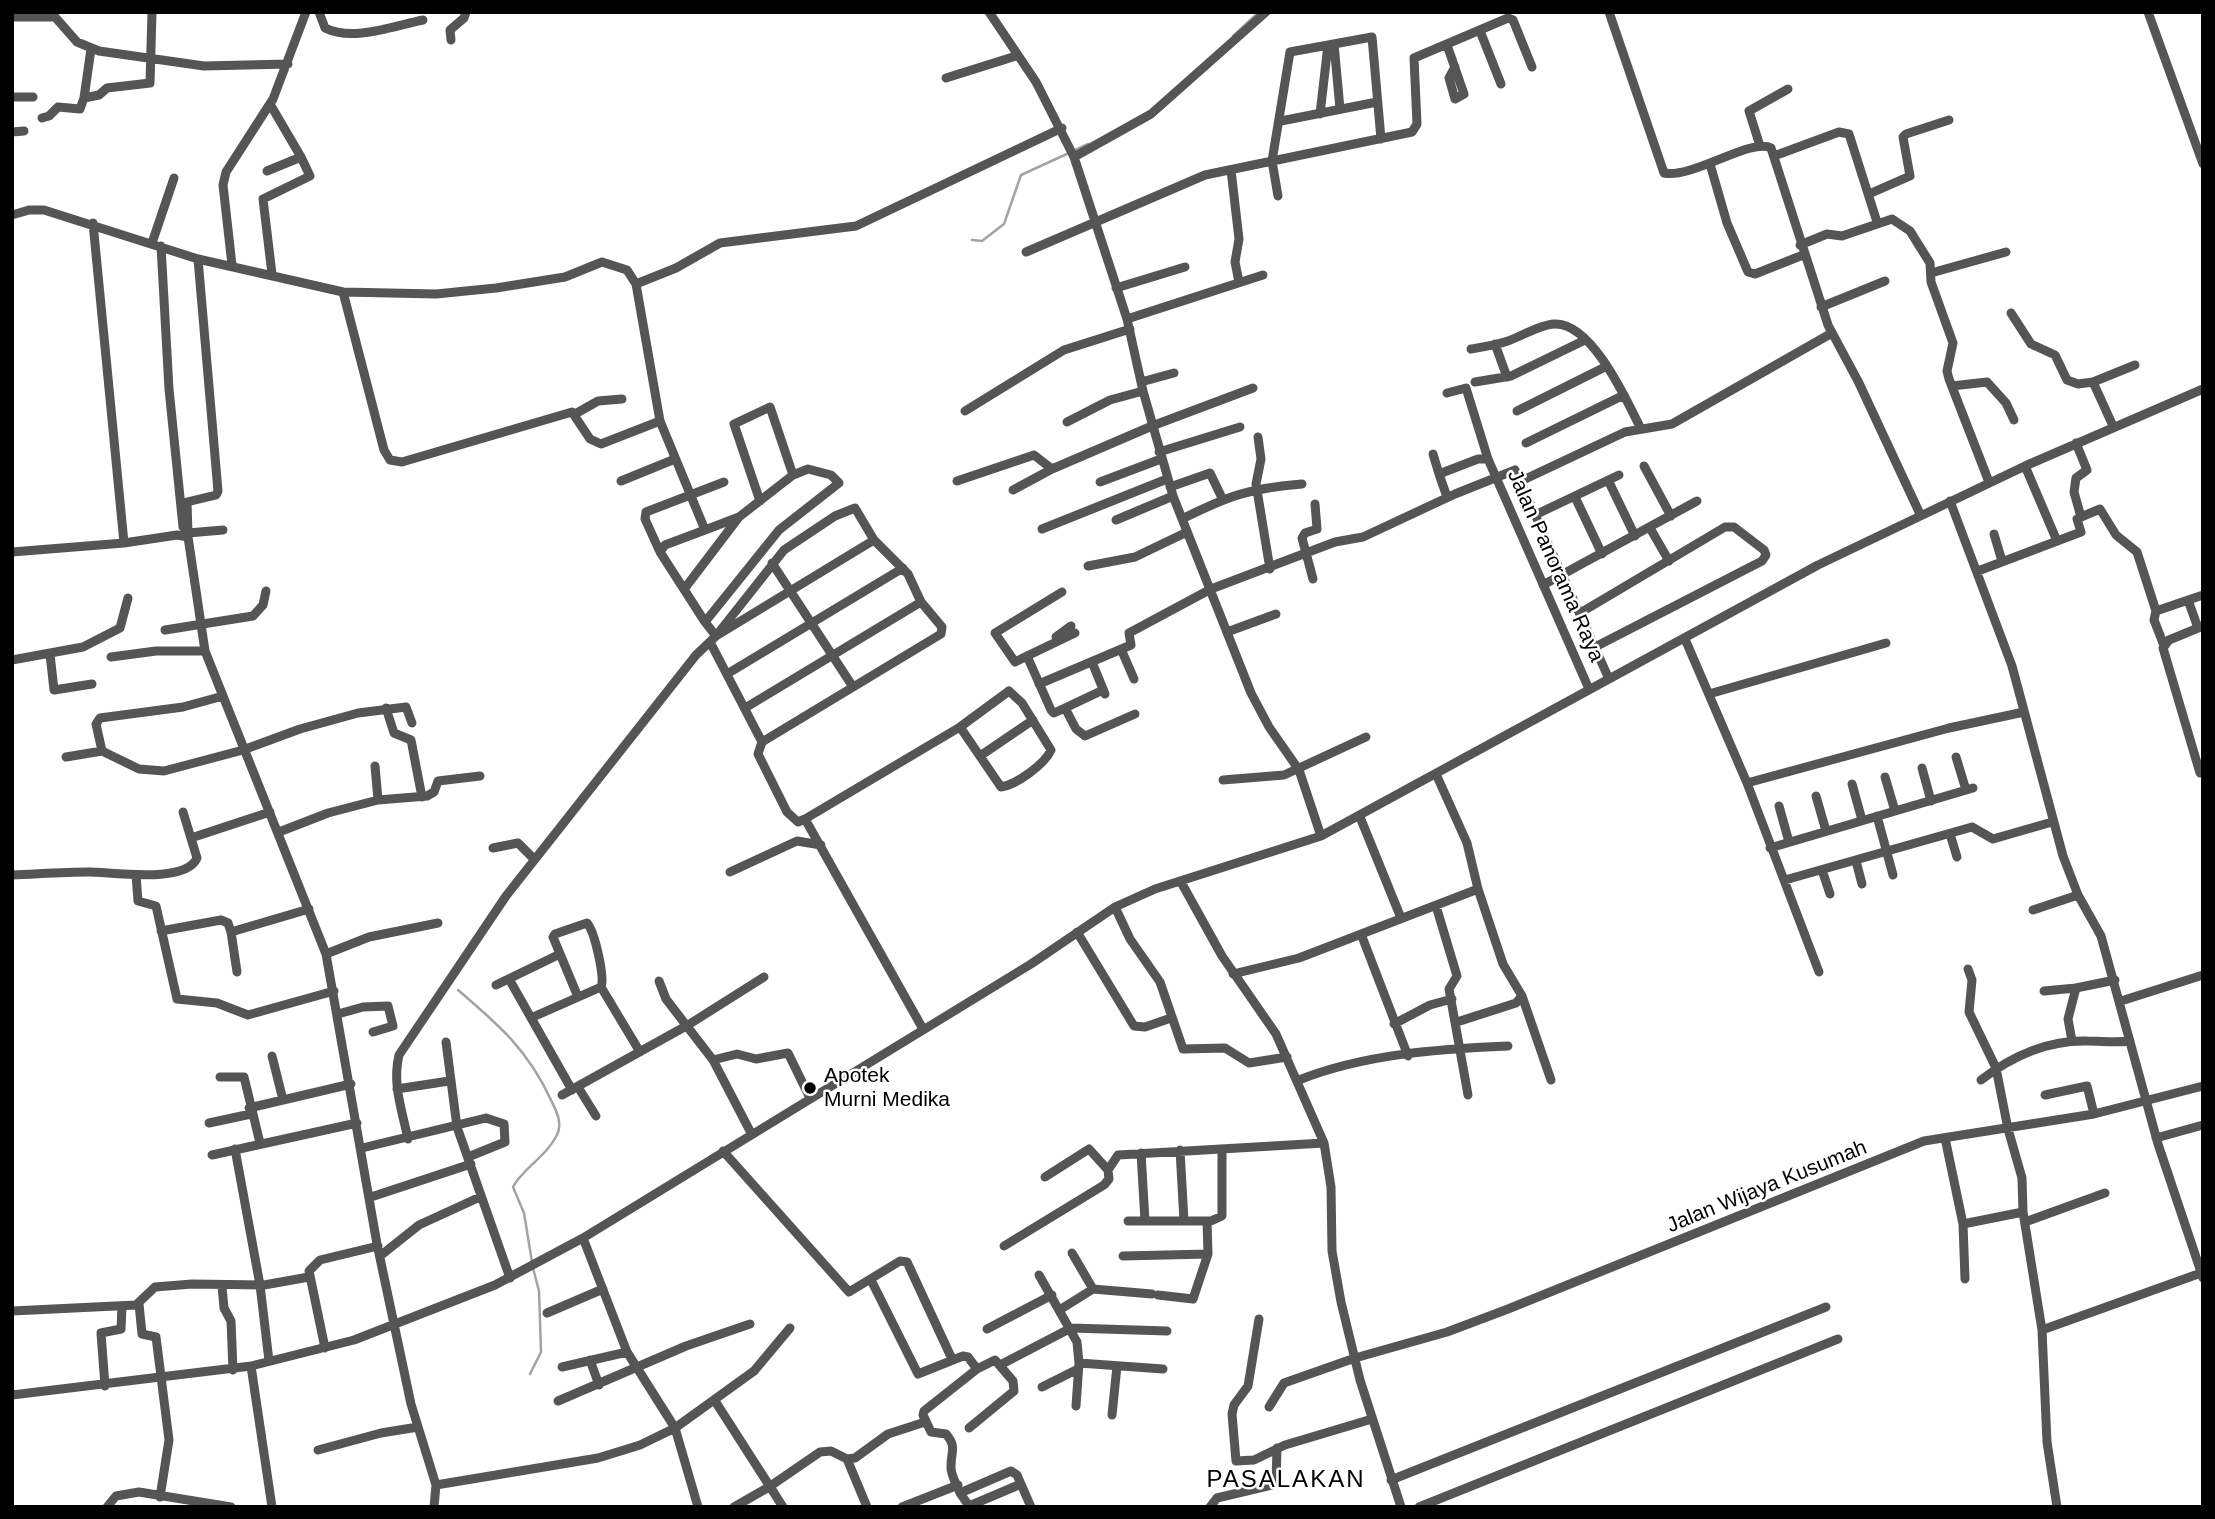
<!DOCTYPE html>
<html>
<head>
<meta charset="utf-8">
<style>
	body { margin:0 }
	#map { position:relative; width:2215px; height:1519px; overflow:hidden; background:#fff; font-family:Arial,sans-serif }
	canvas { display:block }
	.frame { position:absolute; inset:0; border:14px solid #000; pointer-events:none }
</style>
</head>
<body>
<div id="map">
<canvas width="2215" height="1519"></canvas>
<div class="frame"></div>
</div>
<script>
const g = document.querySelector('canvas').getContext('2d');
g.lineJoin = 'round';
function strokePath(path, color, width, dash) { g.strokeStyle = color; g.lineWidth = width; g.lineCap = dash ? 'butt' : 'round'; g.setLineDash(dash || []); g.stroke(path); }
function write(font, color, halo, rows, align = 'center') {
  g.font = font + ' Arial,sans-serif'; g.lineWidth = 5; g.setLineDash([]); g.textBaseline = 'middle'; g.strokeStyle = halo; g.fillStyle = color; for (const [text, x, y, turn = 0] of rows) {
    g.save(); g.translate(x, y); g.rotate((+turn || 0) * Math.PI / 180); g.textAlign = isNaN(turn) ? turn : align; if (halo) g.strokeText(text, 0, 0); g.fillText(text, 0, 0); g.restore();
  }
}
strokePath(new Path2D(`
	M 1233,36 L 1259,12
	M 1075,150 L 1088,144
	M 972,240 L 982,241 L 1004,224 L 1021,175 L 1069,153
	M 458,990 C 499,1025 528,1050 551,1100 C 556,1111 563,1122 557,1135 C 546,1157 521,1170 513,1187 L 524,1213 L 532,1262
	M 530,1374 L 541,1352 L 539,1291 L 533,1268`), '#a3a3a3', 2.5);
strokePath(new Path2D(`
	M 319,12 L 325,28 C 353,42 393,26 423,20
	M 989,12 L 1036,82 L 1074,157 L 1127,319 L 1143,391 L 1173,496 L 1251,693 L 1269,727 L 1299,770 L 1321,836
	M 1609,12 L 1664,173 C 1692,179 1752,137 1771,148 L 1828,325 L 1858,381 L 1920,514
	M 2148,12 L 2203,164
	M 12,17 L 55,17 L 77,42 L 99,51 L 204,66 L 288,64
	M 1480,31 L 1501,84
	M 451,40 L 450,30 L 464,18 L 466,12
	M 1334,44 L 1340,109
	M 1447,45 L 1464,94 L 1455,99 L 1449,78 L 1455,67
	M 946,78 L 1016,56
	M 12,97 L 33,97
	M 84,98 L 91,49
	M 270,104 L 301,157
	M 1320,114 L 1328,45
	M 42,118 L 49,116 L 58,107 L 80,109 L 84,98 L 99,95 L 107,88 L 150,83 L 152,12
	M 1281,121 L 1377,102
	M 12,132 L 24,131
	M 1760,146 L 1749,111 L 1788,89
	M 1774,156 L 1839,132 L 1849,134 L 1877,222
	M 1074,157 L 1151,114 L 1266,12
	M 1710,164 L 1727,223 L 1748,272 L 1755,274 L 1803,255
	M 1231,170 L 1239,239 L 1235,262 L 1239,282
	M 267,171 L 301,157 L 310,176 L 263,199 L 272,274
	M 1869,194 L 1910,176 L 1903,137 L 1906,134 L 1949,120
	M 1278,196 L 1272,161 L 1290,52 L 1372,37 L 1381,139
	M 12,215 L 29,210 L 44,210 L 198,259 L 343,292 L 436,294 L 496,288 L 565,277 L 602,262 L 627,270 L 636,284 L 676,268 L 720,243 L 856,226 L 1062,128
	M 93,223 L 124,543
	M 152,243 L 174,178
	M 1800,245 L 1827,234 L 1842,236 L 1892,219 L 1910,231 L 1930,263 L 1931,282 L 1953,343 L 1947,371 L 1949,379 L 1989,482
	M 161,246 L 169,389 L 183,527
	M 1026,252 L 1205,175 L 1412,132 L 1417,124 L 1414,58 L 1508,18 L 1513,20 L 1532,67
	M 198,259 L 218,491 L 216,495 L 187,502 L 188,533 L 223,530
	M 232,265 L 223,185 L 226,172 L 273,99 L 306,12
	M 1931,273 L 2006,252
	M 636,284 L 660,421
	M 1116,288 L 1185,267
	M 343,292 L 384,450 L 390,460 L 402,462 L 572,412 L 590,439 L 601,444 L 660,421 L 705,530 L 739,517
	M 1821,307 L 1885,281
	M 2011,313 L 2031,344 L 2055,355 L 2067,380 L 2078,384 L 2093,382 L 2113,426
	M 1127,319 L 1263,275
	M 1495,344 L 1507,377
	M 1471,349 C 1483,347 1496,345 1508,341 C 1522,336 1539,325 1554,324 C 1592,322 1627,401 1641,429
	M 1141,382 L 1174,373
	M 1475,382 L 1511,376 L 1585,340
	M 2093,382 L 2135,365
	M 1952,386 L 1987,382 L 2006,403 L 2014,420
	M 1447,393 L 1466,388 L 1488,459
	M 965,411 L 1064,350 L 1130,329
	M 1517,411 L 1607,366
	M 575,414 L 598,401 L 622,399
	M 1067,422 L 1110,400 L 1143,391
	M 1258,437 L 1261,459 L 1256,484 L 1270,569
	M 1526,443 L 1624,395
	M 1159,452 L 1240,427
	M 1433,454 L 1439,474
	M 1644,466 L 1671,516
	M 2025,466 L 2057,541
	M 1608,480 L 1635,536
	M 621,481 L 675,459
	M 957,481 L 1034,455 L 1052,469 L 1152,426 L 1253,388
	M 1521,481 L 1625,432 L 1672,424 L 1832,333
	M 1100,482 L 1161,459
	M 1170,487 L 1210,473 L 1222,498
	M 1013,490 L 1052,469
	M 1447,497 L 1439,474 L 1478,459 L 1488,459 L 1589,689
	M 1575,497 L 1602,554
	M 760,501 L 734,424 L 770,407 L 793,475
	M 1950,501 L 2012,666 L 2063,856 L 2078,895 L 2101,936 L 2158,1144 L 2203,1278
	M 1537,514 L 1619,475
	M 2081,517 L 2100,509 L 2116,535 L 2137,552 L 2156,611
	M 1182,519 C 1228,496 1250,488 1302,484
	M 1116,520 L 1173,496
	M 1650,528 L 1669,561
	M 1042,529 L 1167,479
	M 1994,534 L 2002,561
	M 12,552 L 124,543 L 177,535 L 188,537 L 205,651 L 326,954 L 377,1244 L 411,1404 L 436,1485 L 434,1507
	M 660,552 L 645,519 L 646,512 L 724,482
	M 772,563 L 853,687
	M 1088,566 L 1135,557 L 1187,532
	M 1978,571 L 2081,532 L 2077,519 L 2081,517 L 2074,492 L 2076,478 L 2087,470 L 2076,443
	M 1313,579 L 1302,538 L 1305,533 L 1317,529 L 1315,504
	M 1543,585 L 1697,501
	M 685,588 L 739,517 L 793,475 L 808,469 L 831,475 L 839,483 L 779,530 L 705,622 L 660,552 L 665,545 L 705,530
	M 2188,600 L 2198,628
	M 1580,613 L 1725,527 L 1734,527 L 1764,550 L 1766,555 L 1762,561 L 1595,647
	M 705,622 L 716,636 L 784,550 L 835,516 L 855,508 L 874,540 L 908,574 L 921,602 L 942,627 L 941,634 L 762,742
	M 165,630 L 253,616 L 263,605 L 266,591
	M 1227,632 L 1276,614
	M 1075,633 L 1027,656 L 1051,710 L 1054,713 L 1065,708 L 1076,729 L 1085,736 L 1135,714
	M 1056,637 L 1071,626
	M 1685,639 L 1747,783 L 1819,972
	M 710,642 L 762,742 L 758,754 L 787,812 L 798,822 L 805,819 L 923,1029
	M 2163,643 L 2154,620 L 2156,611 L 2203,595
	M 1121,649 L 1134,679
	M 50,654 L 54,690 L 92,684
	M 1029,655 L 1015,662 L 995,633 L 1062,592
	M 111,657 L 156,651 L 205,651
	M 12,660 L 83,647 L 120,628 L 128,598
	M 1092,662 L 1105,694
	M 727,674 L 903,568
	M 1039,684 L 1131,645 L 1129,633 L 1211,589 L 1335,542 L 1363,537 L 1455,494 L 1515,470 L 1609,679
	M 1709,694 L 1886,643
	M 386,708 L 394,733 L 411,740 L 422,797
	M 745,708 L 921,602
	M 1065,708 L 1103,690
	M 102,751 L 96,724 L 100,718 L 183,707 L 223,696
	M 980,756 L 1033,720
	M 66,757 L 102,751 L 139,769 L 164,771 L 243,750 L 300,729 L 358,713 L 406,707 L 412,723
	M 1956,757 L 1966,790
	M 375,766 L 378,800
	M 1922,768 L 1931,801
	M 2200,773 L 2163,648 L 2169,640 L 2203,626
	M 1436,774 L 1467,843 L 1478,889 L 1503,964 L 1522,996 L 1551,1080
	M 1885,777 L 1895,811
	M 1223,780 L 1284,775 L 1366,737
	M 1747,783 L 1949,728 L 2024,712
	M 1852,784 L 1862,820
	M 1816,796 L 1826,831
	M 1779,806 L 1789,842
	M 1877,816 L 1893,875
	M 1360,817 L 1401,918
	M 805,819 L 960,727 L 1009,691 L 1022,703 L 1051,750 C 1045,764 1016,785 1001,787 L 960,727
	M 279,832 L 328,813 L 378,800 L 427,796 L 434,792 L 438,781 L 480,776
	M 1950,834 L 1957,857
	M 191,838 L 270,812
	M 493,848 L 518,843 L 534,859
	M 1770,848 L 1973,788
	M 1856,861 L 1862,884
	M 1822,870 L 1830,894
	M 730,872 L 797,841 L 821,845
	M 12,875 C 38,874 63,872 89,872 C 112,872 186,884 197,858 L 183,812
	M 136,875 L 138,901 L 156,906 L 177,999 L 217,1003 L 248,1015 L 334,991
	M 1785,880 L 1972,827 L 1993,839 L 2052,822
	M 1181,882 L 1222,956 L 1276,1034 L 1324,1143 L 1331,1187 L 1332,1251 L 1341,1302 L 1360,1380 L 1401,1507
	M 1436,906 L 1457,976 L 1449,989 L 1468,1095
	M 1115,907 L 1130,939 L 1160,982 L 1183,1049 L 1225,1048 L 1249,1063 L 1287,1057
	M 2033,910 L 2078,895
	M 161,931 L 221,920 L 228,923 L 231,932
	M 1077,932 L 1134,1026 L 1145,1027 L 1171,1018
	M 1361,934 L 1408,1056
	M 326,954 L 369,937 L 438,923
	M 1968,969 L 1972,980 L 1969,1012 L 1996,1068 L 2008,1129 L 2022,1178 L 2023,1212 L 2042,1330 L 2047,1442 L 2057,1507
	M 237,972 L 231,932 L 309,909
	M 1233,974 L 1299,958 L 1478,889
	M 509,979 L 572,1090
	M 659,981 L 666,999 L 713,1060 L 751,1133
	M 496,985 L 560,954
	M 601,987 L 640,1052
	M 2044,991 L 2076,988
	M 2121,1001 L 2203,975
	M 338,1014 L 363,1007 L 388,1006 L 393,1026 L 373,1032
	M 533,1017 L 601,987 C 605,978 595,932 587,923 L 555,934 L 553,937 L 578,997
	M 1457,1022 L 1516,1003 L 1522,996
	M 1394,1024 L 1430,1005 L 1452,999
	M 2072,1041 L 2068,1019 L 2076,988 L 2115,980
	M 446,1042 L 457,1127 L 510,1278
	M 272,1056 L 283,1100
	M 713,1060 L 737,1054 L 756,1059 L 788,1053 L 810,1098
	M 220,1077 L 244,1077 L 260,1143
	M 1299,1080 C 1364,1054 1439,1049 1508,1046
	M 1981,1080 C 2012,1056 2046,1040 2087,1041 C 2102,1041 2115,1043 2130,1041
	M 578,1087 L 596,1116
	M 397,1089 L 449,1081
	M 562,1095 L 688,1025 L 764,977
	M 2045,1095 L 2087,1086 L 2094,1114
	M 249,1108 L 351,1084
	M 209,1123 L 251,1114
	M 1945,1138 L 1963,1224
	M 2156,1138 L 2203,1125
	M 408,1139 C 402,1110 392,1084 399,1055 L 506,896 L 696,655 L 716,636 L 874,540
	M 362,1148 L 486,1118 L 504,1124 L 505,1142 L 468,1157
	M 235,1149 L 260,1285 L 269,1361
	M 1180,1150 L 1184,1221 L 1211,1221 L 1222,1216 L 1222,1151
	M 723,1151 L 849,1292 L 900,1261 L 907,1262 L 952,1359
	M 1141,1153 L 1145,1221 L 1184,1221
	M 212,1155 L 357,1123
	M 1045,1177 L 1089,1149 L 1108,1170
	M 371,1197 L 471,1164
	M 1128,1221 L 1145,1221
	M 2025,1222 L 2105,1193
	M 583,1238 L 627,1352 L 675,1428 L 698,1507
	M 1004,1246 L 1104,1185 L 1109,1179 L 1108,1170 L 1118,1155 L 1324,1143
	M 1072,1253 L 1093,1289
	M 380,1256 L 419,1225 L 480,1197
	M 1123,1256 L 1208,1254
	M 1039,1275 L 1077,1342 L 1079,1363 L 1076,1406
	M 1965,1279 L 1963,1224 L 2023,1212
	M 871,1280 L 918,1374 L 963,1356 L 968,1357 L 977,1369 L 995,1360 L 1013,1381 L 1014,1391 L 969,1428
	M 222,1286 L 224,1308 L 231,1321 L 233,1370
	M 1158,1295 L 1193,1299 L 1208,1254 L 1207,1221
	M 139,1304 L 142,1334 L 156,1337 L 169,1440 L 160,1497
	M 1061,1309 L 1093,1289 L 1152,1294
	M 12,1311 L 136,1305 L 155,1287 L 192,1284 L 264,1285 L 309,1277
	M 547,1313 L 603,1289
	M 1259,1319 L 1248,1386 L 1234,1405 L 1232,1414 L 1236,1461 L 1254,1460 L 1285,1445 L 1372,1419
	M 987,1329 L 1052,1295
	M 2042,1330 L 2201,1273
	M 325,1348 L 309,1271 L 320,1260 L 378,1246
	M 590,1360 L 599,1385
	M 1079,1363 L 1163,1369
	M 1002,1364 L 1071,1328 L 1167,1331
	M 251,1366 L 272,1507
	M 562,1367 L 627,1352
	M 977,1369 L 924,1411 L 923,1415 L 931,1432 L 946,1434 C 957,1447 951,1451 951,1466 C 950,1474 957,1485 960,1493 L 1011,1471 L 1017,1475 L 1031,1507
	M 105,1386 L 101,1333 L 121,1329 L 122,1306
	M 1042,1387 L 1078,1369
	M 12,1395 L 251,1366 L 354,1340 L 495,1285 L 583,1238 L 1031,964 L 1115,907 L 1155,889 L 1321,836 L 1818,565 L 2025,466 L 2203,389
	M 558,1401 L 686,1346 L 750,1324
	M 715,1401 L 783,1507
	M 1269,1407 L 1284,1383 L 1355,1358 L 1447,1332 L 1508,1309 L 1924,1141 L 2094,1114 L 2203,1086
	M 1112,1415 L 1117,1366
	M 318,1450 L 381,1433 L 418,1427
	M 847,1459 L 867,1507
	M 1391,1480 L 1826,1307
	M 436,1485 L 598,1458 L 640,1445 L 675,1428 L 754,1371 L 790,1328
	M 960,1493 L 969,1506 L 1021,1484
	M 107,1507 L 116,1496 L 139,1492 L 231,1507
	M 734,1507 L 769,1487 L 820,1452 L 831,1451 L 847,1459 L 855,1458 L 888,1434 L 925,1422
	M 902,1507 L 958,1485
	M 1210,1507 L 1217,1498 L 1276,1484 L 1277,1448
	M 1419,1507 L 1838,1339`), '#555', 9);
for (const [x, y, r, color] of [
	[810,1088,7,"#000"]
]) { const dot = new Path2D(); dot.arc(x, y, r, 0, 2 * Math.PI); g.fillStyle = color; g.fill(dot); strokePath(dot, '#fff', 2.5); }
write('21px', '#000', '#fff', [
	["Jalan Panorama Raya",1555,566,66],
	["Jalan Wijaya Kusumah",1767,1187,-22]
]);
write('21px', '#000', '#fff', [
	["Apotek",824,1076],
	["Murni Medika",824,1100]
], 'left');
g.letterSpacing = '2px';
write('24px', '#000', '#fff', [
	["PASALAKAN",1286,1480]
]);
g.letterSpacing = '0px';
</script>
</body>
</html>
